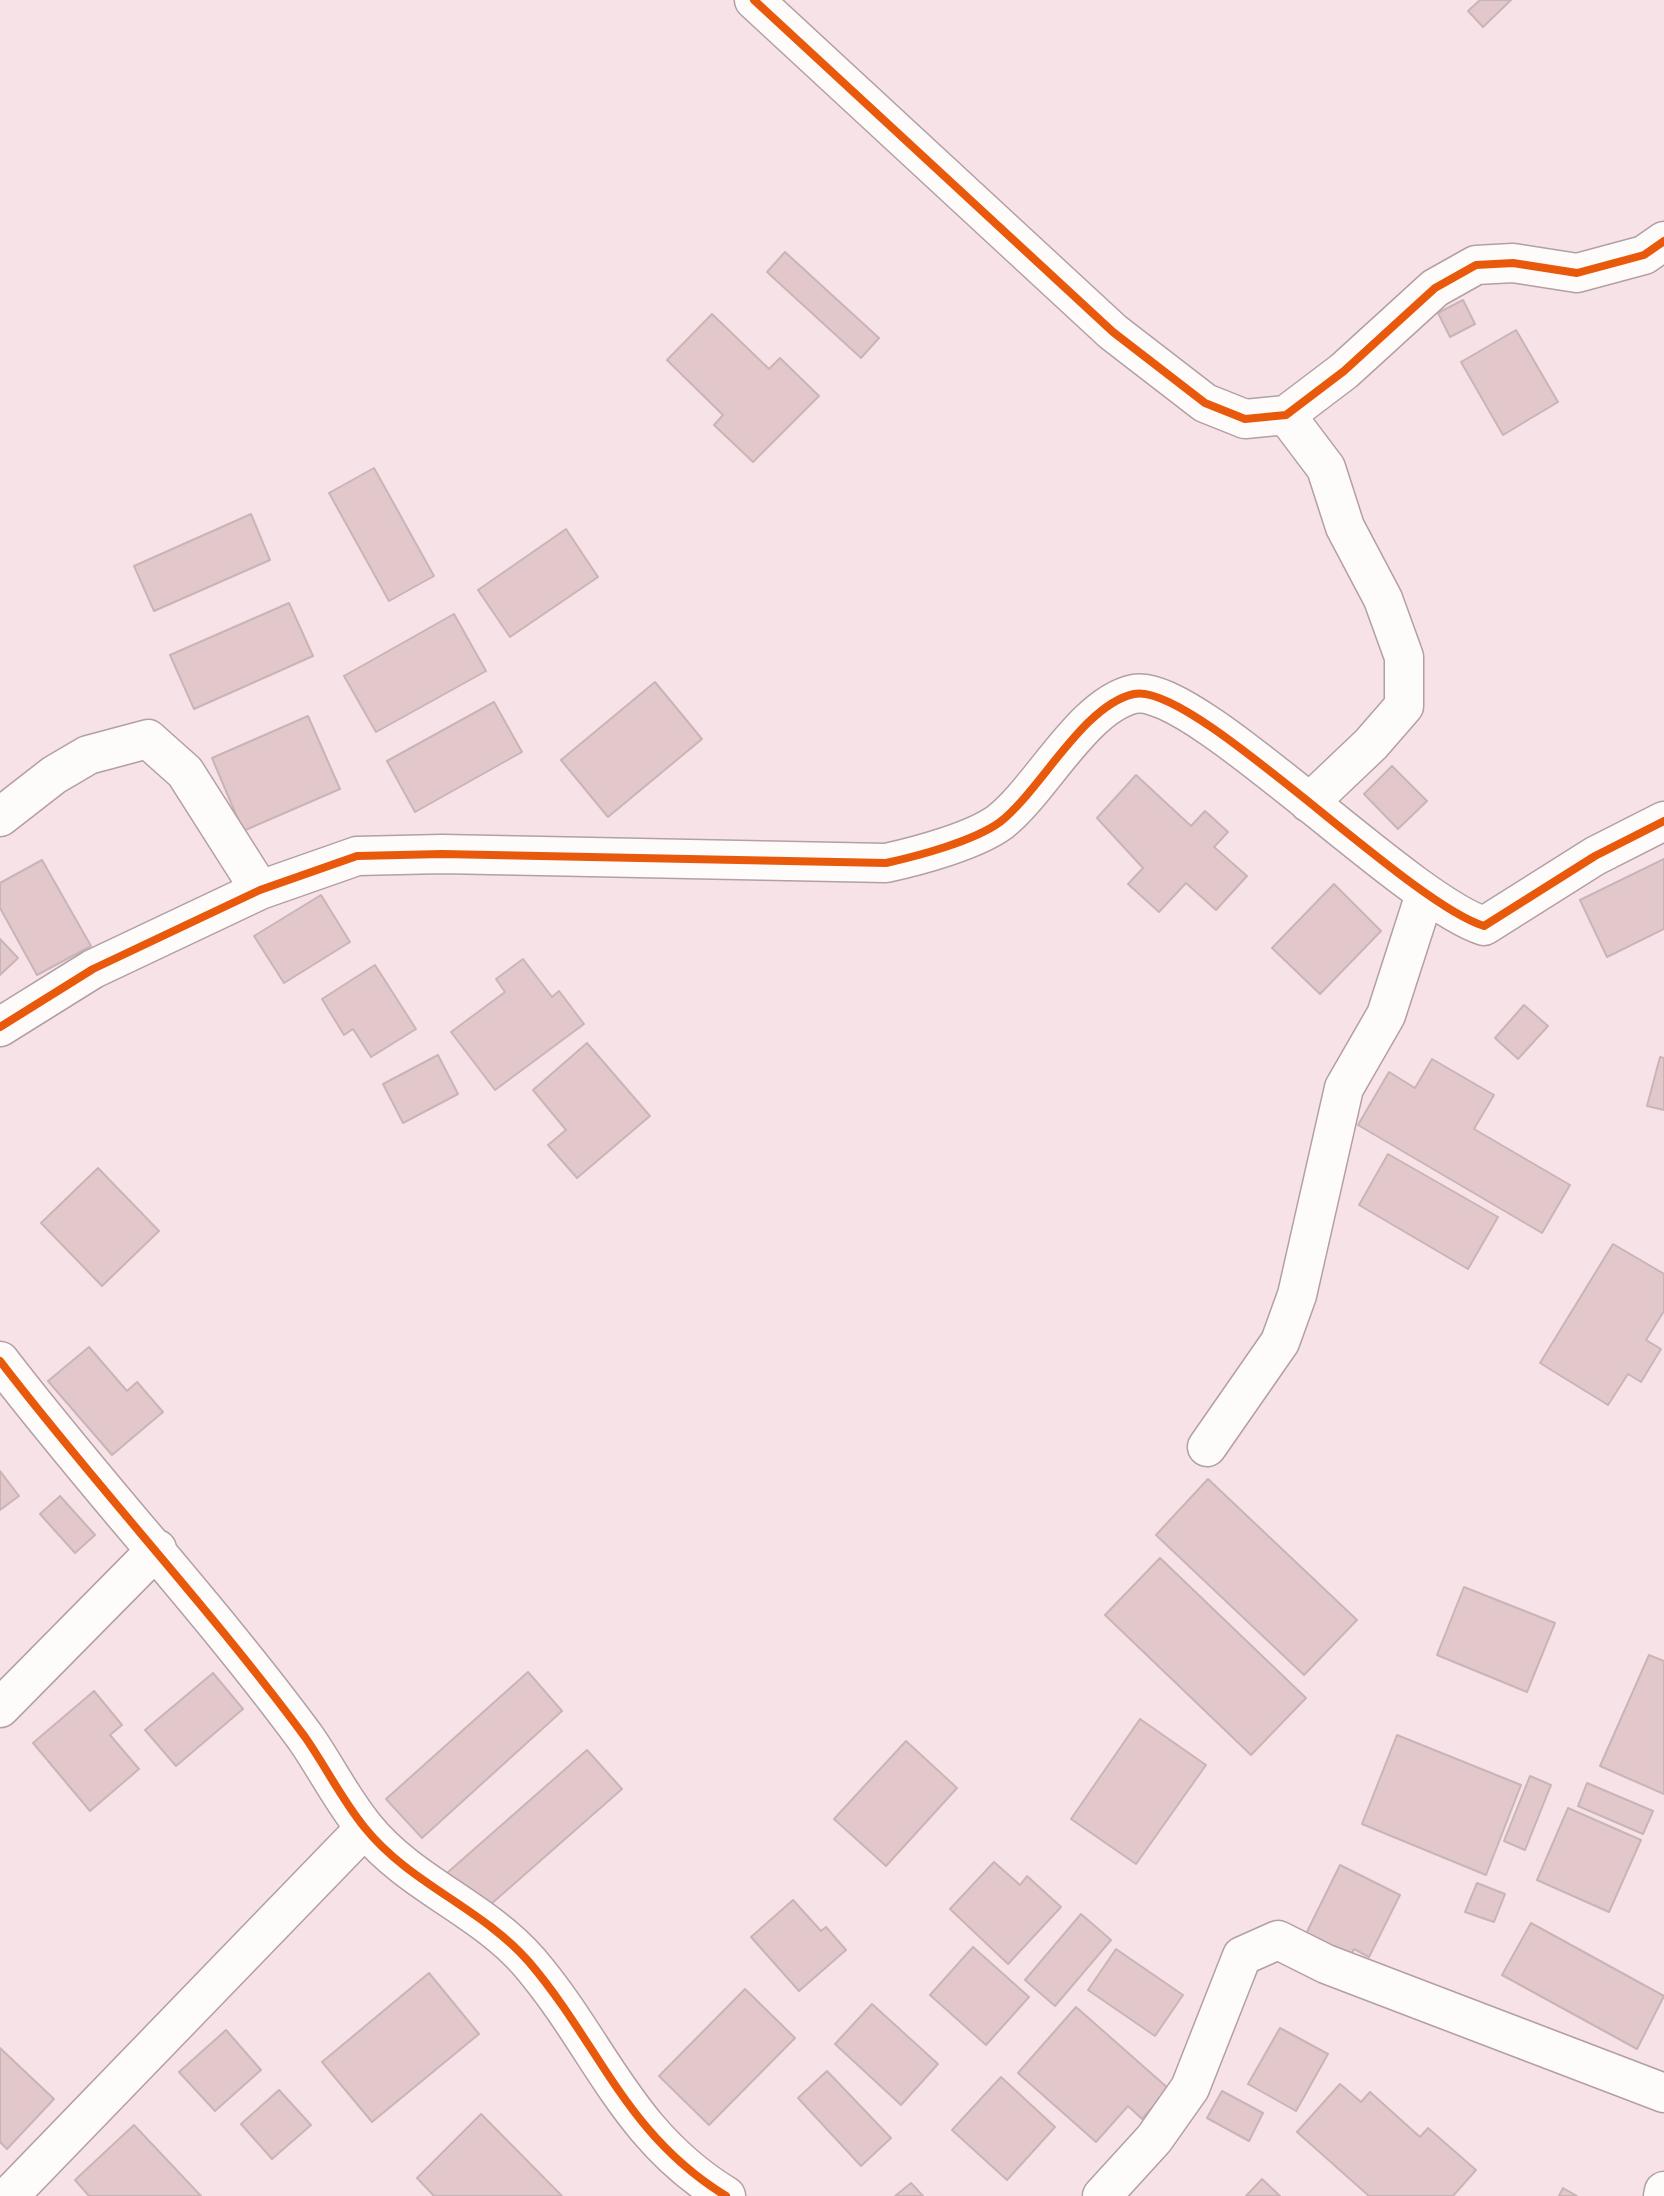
<!DOCTYPE html>
<html>
<head>
<meta charset="utf-8">
<style>
	body { margin:0 }
	canvas { display:block; background:#f7e2e7 }
</style>
</head>
<body>
<canvas width="1664" height="2196"></canvas>
<script>
const g = document.querySelector('canvas').getContext('2d');
g.lineJoin = 'round';
function fillPath(path, color) { g.fillStyle = color; g.fill(path, 'evenodd'); }
function strokePath(path, color, width, dash) { g.strokeStyle = color; g.lineWidth = width; g.lineCap = dash ? 'butt' : 'round'; g.setLineDash(dash || []); g.stroke(path); }
const building = new Path2D(`
	M 1480,0 L 1511,0 L 1483,27 L 1468,11 Z
	M 785,252 L 879,338 L 861,358 L 767,272 Z
	M 1463,300 L 1475,324 L 1450,337 L 1438,313 Z
	M 712,314 L 769,369 L 780,358 L 819,396 L 753,462 L 714,425 L 723,415 L 667,360 Z
	M 1516,330 L 1558,402 L 1503,435 L 1461,362 Z
	M 374,468 L 434,576 L 389,601 L 329,493 Z
	M 251,514 L 270,560 L 154,611 L 134,566 Z
	M 566,529 L 598,577 L 510,637 L 478,590 Z
	M 289,603 L 313,656 L 194,709 L 170,655 Z
	M 454,614 L 486,671 L 376,732 L 344,676 Z
	M 655,682 L 702,739 L 608,817 L 561,760 Z
	M 494,702 L 522,752 L 415,812 L 387,761 Z
	M 308,716 L 340,789 L 243,831 L 212,758 Z
	M 1392,766 L 1427,801 L 1398,829 L 1364,794 Z
	M 1136,775 L 1191,826 L 1205,811 L 1228,832 L 1214,847 L 1247,876 L 1216,910 L 1186,883 L 1159,912 L 1128,884 L 1143,868 L 1097,818 Z
	M 1664,859 L 1664,929 L 1607,957 L 1580,900 Z
	M 42,860 L 91,946 L 37,975 L 0,908 L 0,883 Z
	M 1334,884 L 1381,931 L 1320,994 L 1272,948 Z
	M 321,895 L 350,942 L 284,983 L 254,936 Z
	M 0,939 L 18,958 L 0,975 Z
	M 523,959 L 552,997 L 559,991 L 584,1024 L 495,1090 L 451,1032 L 505,992 L 496,979 Z
	M 375,965 L 416,1029 L 371,1057 L 353,1029 L 344,1035 L 322,999 Z
	M 1524,1005 L 1548,1026 L 1518,1059 L 1495,1038 Z
	M 587,1043 L 650,1116 L 577,1178 L 548,1145 L 566,1130 L 533,1090 Z
	M 438,1055 L 458,1094 L 403,1123 L 383,1084 Z
	M 1660,1057 L 1664,1058 L 1664,1110 L 1647,1106 Z
	M 1432,1059 L 1494,1095 L 1474,1129 L 1570,1185 L 1542,1233 L 1358,1125 L 1389,1072 L 1415,1088 Z
	M 1388,1154 L 1498,1217 L 1468,1269 L 1359,1205 Z
	M 98,1168 L 159,1231 L 102,1286 L 41,1223 Z
	M 1613,1244 L 1664,1274 L 1664,1311 L 1646,1340 L 1661,1349 L 1641,1382 L 1628,1374 L 1608,1405 L 1540,1363 Z
	M 89,1347 L 127,1391 L 137,1382 L 163,1412 L 112,1455 L 48,1381 Z
	M 0,1471 L 19,1496 L 0,1510 Z
	M 1208,1479 L 1357,1620 L 1304,1675 L 1156,1535 Z
	M 60,1496 L 95,1535 L 75,1553 L 40,1514 Z
	M 1160,1558 L 1306,1698 L 1251,1755 L 1105,1615 Z
	M 1464,1587 L 1555,1623 L 1527,1692 L 1437,1655 Z
	M 1649,1655 L 1664,1661 L 1664,1794 L 1600,1766 Z
	M 528,1672 L 562,1711 L 422,1838 L 386,1799 Z
	M 213,1673 L 243,1709 L 176,1766 L 145,1730 Z
	M 94,1691 L 122,1725 L 110,1735 L 139,1769 L 90,1811 L 33,1743 Z
	M 1140,1719 L 1206,1765 L 1136,1864 L 1071,1819 Z
	M 1397,1735 L 1521,1785 L 1486,1875 L 1362,1824 Z
	M 906,1741 L 957,1788 L 886,1866 L 834,1819 Z
	M 587,1750 L 622,1789 L 482,1912 L 447,1873 Z
	M 1530,1776 L 1551,1785 L 1525,1850 L 1504,1841 Z
	M 1587,1783 L 1653,1811 L 1643,1834 L 1578,1806 Z
	M 1568,1808 L 1641,1840 L 1609,1912 L 1537,1880 Z
	M 994,1862 L 1020,1885 L 1027,1876 L 1061,1907 L 1008,1964 L 950,1909 Z
	M 1340,1865 L 1400,1895 L 1369,1957 L 1354,1949 L 1344,1969 L 1300,1946 Z
	M 1477,1883 L 1505,1894 L 1494,1922 L 1465,1912 Z
	M 793,1900 L 821,1931 L 826,1927 L 846,1950 L 799,1991 L 751,1937 Z
	M 1081,1914 L 1111,1940 L 1055,2006 L 1025,1980 Z
	M 1531,1923 L 1664,1996 L 1637,2049 L 1502,1975 Z
	M 973,1947 L 1029,1997 L 986,2045 L 930,1995 Z
	M 1116,1949 L 1183,1995 L 1155,2036 L 1088,1990 Z
	M 429,1973 L 479,2034 L 372,2122 L 322,2062 Z
	M 745,1989 L 795,2038 L 709,2125 L 659,2076 Z
	M 872,2004 L 938,2064 L 901,2105 L 835,2044 Z
	M 1076,2007 L 1169,2089 L 1142,2119 L 1128,2106 L 1096,2142 L 1018,2073 Z
	M 1280,2028 L 1328,2054 L 1296,2111 L 1248,2084 Z
	M 226,2030 L 261,2070 L 215,2111 L 179,2072 Z
	M 0,2048 L 54,2099 L 7,2149 L 0,2142 Z
	M 827,2071 L 891,2138 L 861,2166 L 798,2098 Z
	M 1001,2077 L 1055,2127 L 1007,2180 L 952,2130 Z
	M 1340,2084 L 1361,2102 L 1370,2092 L 1420,2137 L 1428,2128 L 1476,2170 L 1453,2196 L 1369,2196 L 1297,2132 Z
	M 279,2090 L 311,2125 L 272,2159 L 241,2124 Z
	M 1222,2091 L 1263,2113 L 1249,2141 L 1207,2118 Z
	M 481,2114 L 562,2196 L 434,2196 L 417,2178 Z
	M 134,2125 L 201,2196 L 89,2196 L 75,2180 Z
	M 1262,2179 L 1280,2196 L 1246,2196 Z
	M 911,2183 L 923,2196 L 895,2196 Z
	M 1563,2188 L 1577,2196 L 1559,2196 Z`);
fillPath(building, '#e2c8cb');
strokePath(building, '#c9b5b7', 2);
const street = new Path2D(`
	M 754,0 L 1113,332 L 1205,403 L 1245,419 L 1286,415 L 1344,371 L 1435,288 L 1476,265 L 1513,263 L 1577,273 L 1644,255 L 1664,241
	M 1286,415 L 1326,468 L 1345,527 L 1383,599 L 1404,657 L 1404,706 L 1371,744 L 1309,803
	M 0,817 L 54,775 L 88,755 L 148,739 L 185,772 L 260,890
	M 0,1027 L 93,969 L 260,890 L 357,856 L 442,854 L 886,863 C 918,856 974,841 1000,822 C 1041,790 1083,705 1134,694 C 1193,681 1403,900 1484,926 L 1595,856 L 1664,821
	M 0,1361 C 98,1489 209,1607 305,1737 C 326,1767 342,1800 365,1828 C 410,1884 482,1908 529,1962 C 600,2045 625,2134 726,2196
	M 1207,1447 L 1280,1342 L 1297,1295 L 1344,1088 L 1386,1015 L 1425,894
	M 0,1708 L 157,1549
	M 9,2196 L 365,1828
	M 1102,2196 L 1154,2139 L 1190,2088 L 1242,1956 L 1278,1940 L 1326,1964 L 1664,2093
	M 1663,2196 L 1664,2191`);
strokePath(street, '#b39fa4', 41);
strokePath(street, '#fefbfb', 38);
strokePath(new Path2D(`
	M 754,0 L 1113,332 L 1205,403 L 1245,419 L 1286,415 L 1344,371 L 1435,288 L 1476,265 L 1513,263 L 1577,273 L 1644,255 L 1664,241
	M 0,1027 L 93,969 L 260,890 L 357,856 L 442,854 L 886,863 C 918,856 974,841 1000,822 C 1041,790 1083,705 1134,694 C 1193,681 1403,900 1484,926 L 1595,856 L 1664,821
	M 0,1361 C 98,1489 209,1607 305,1737 C 326,1767 342,1800 365,1828 C 410,1884 482,1908 529,1962 C 600,2045 625,2134 726,2196`), '#e8590c', 8);
</script>
</body>
</html>
